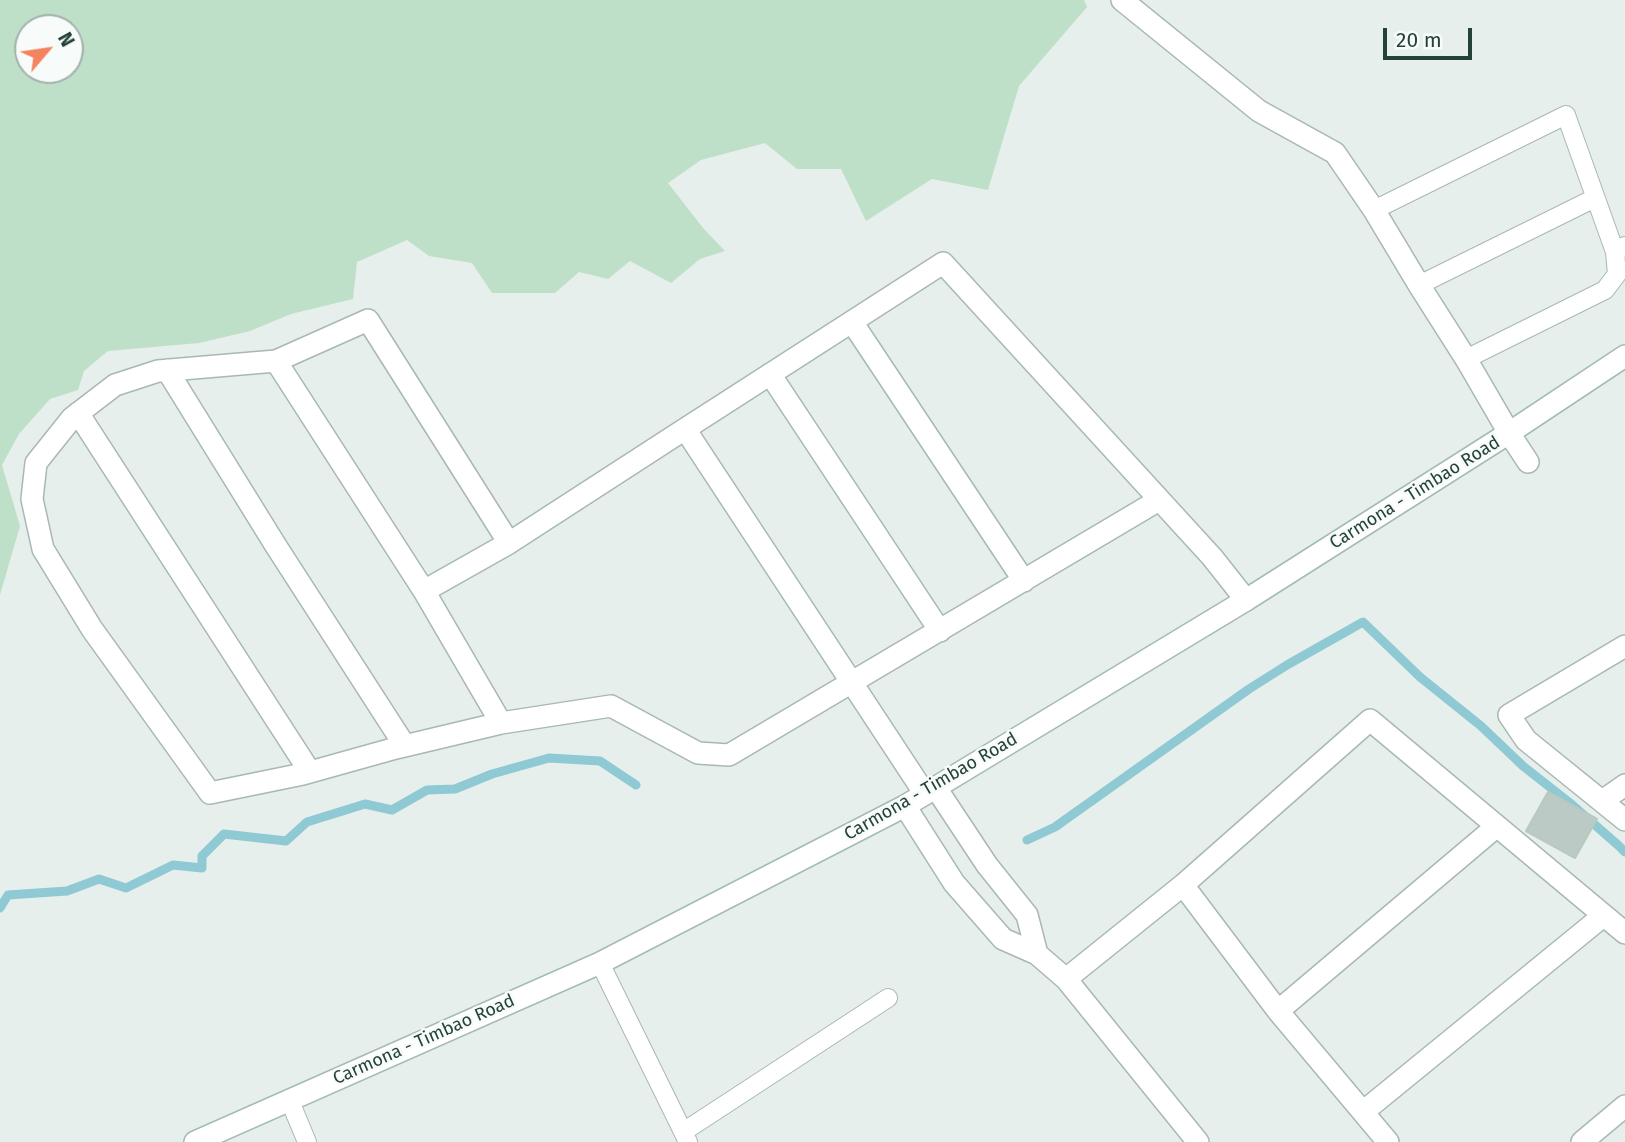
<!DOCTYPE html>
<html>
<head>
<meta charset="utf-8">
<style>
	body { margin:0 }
	#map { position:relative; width:1625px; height:1142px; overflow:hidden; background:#e6efeb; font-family:"Fira Sans",sans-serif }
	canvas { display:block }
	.north { position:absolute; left:14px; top:14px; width:70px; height:70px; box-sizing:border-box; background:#f7fbf9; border:2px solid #a3b1ad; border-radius:50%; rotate:61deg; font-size:19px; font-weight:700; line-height:28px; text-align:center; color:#24423a }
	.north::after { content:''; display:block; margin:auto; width:24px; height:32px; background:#f4845f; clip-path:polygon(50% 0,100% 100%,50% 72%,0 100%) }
	.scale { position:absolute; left:1383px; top:28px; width:89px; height:32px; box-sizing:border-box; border:4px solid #24423a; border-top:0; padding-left:9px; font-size:21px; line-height:24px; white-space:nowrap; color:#24423a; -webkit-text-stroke:5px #f7fbf9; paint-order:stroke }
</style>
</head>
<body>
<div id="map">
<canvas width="1625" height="1142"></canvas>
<div class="north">N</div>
<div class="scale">20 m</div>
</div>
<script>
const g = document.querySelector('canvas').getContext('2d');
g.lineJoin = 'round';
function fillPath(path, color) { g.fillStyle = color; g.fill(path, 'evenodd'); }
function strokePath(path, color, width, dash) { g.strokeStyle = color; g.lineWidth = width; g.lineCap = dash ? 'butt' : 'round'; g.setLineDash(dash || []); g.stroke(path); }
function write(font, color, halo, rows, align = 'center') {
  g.font = font + ' "Fira Sans",sans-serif'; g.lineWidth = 5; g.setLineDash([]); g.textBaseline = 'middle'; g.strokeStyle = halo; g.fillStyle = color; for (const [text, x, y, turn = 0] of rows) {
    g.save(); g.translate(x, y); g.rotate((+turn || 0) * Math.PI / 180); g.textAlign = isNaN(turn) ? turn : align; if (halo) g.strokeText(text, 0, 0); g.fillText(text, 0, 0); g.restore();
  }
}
fillPath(new Path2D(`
	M 0,0 L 1084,0 L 1087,7 L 1019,86 L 988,190 L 932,179 L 866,221 L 841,169 L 797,169 L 765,143 L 701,160 L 668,183 L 703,228 L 725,251 L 700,259 L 671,283 L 630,261 L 608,279 L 579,272 L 555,293 L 492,293 L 472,263 L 429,256 L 407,240 L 357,262 L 353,299 L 291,314 L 250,331 L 199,343 L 108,351 L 84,371 L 78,390 L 50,399 L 19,434 L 2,465 L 20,526 L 0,595 ZM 28,28 L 70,28 L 70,70 L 28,70 Z`), '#bfe0c8');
strokePath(new Path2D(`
	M 1027,840 L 1055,827 L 1249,689 L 1287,665 L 1363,622 L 1420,677 L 1481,726 L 1523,766 L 1570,803 L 1619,846 L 1625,852
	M 0,908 L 8,895 L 67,891 L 99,879 L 126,888 L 173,865 L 202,868 L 202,856 L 224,834 L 286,841 L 307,822 L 365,804 L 392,810 L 427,790 L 455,789 L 492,774 L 549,758 L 600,761 L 636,785`), '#8ec9d4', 9);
const building = new Path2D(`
	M 1548,792 L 1597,819 L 1575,858 L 1526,831 Z`);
fillPath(building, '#bbcac4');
strokePath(building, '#b8c9c2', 2);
const service = new Path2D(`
	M 1374,210 L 1566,115 L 1615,252
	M 1419,285 L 1595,198
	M 1466,359 L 1605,290 L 1617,274 L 1615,252 L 1625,246
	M 600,963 L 688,1142
	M 289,1099 L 307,1142
	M 683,1132 L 888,998`);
const minor = new Path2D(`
	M 1122,0 L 1259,111 L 1335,153 L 1374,210 L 1419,285 L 1466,359 L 1509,433 L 1528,462
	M 852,322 L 1024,581
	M 276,361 L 424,591 L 501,723
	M 167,370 L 276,546 L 405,746
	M 770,374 L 940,631
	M 78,413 L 310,772
	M 509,543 L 368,320 L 276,361 L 158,371 L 115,385 L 72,418 L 36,463 L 32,499 L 43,549 L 92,629 L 210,793 L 303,774 L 396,748 L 501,723 L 611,706 L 698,753 L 729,755 L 1159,500
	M 424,591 L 509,543 L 685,429
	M 1625,646 L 1509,715 L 1526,740 L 1625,820
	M 936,788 L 987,865 L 1027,915 L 1037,954
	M 925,794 L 685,429 L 943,263 L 1212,557 L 1246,600
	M 1602,801 L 1625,785
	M 905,806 L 954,883 L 1003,939 L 1037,954 L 1066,979 L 1198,1142
	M 1183,885 L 1278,1011 L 1388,1142
	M 1066,979 L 1183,885 L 1370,720 L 1625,933
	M 1278,1011 L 1497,826
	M 1363,1112 L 1603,916
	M 1582,1142 L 1625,1106`);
const secondary = new Path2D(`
	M 195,1142 L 600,963 L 905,806 L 1246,600 L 1509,433 L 1625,356`);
strokePath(service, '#a8b8b2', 20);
strokePath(minor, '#a8b8b2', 24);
strokePath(secondary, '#a4bbb3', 24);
strokePath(service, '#fff', 18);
strokePath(minor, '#fff', 21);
strokePath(secondary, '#fff', 21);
write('18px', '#24423a', '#f7fbf9', [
	["Carmona - Timbao Road",1415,493,-32],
	["Carmona - Timbao Road",931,787,-30],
	["Carmona - Timbao Road",424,1040,-24]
]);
</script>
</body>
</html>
